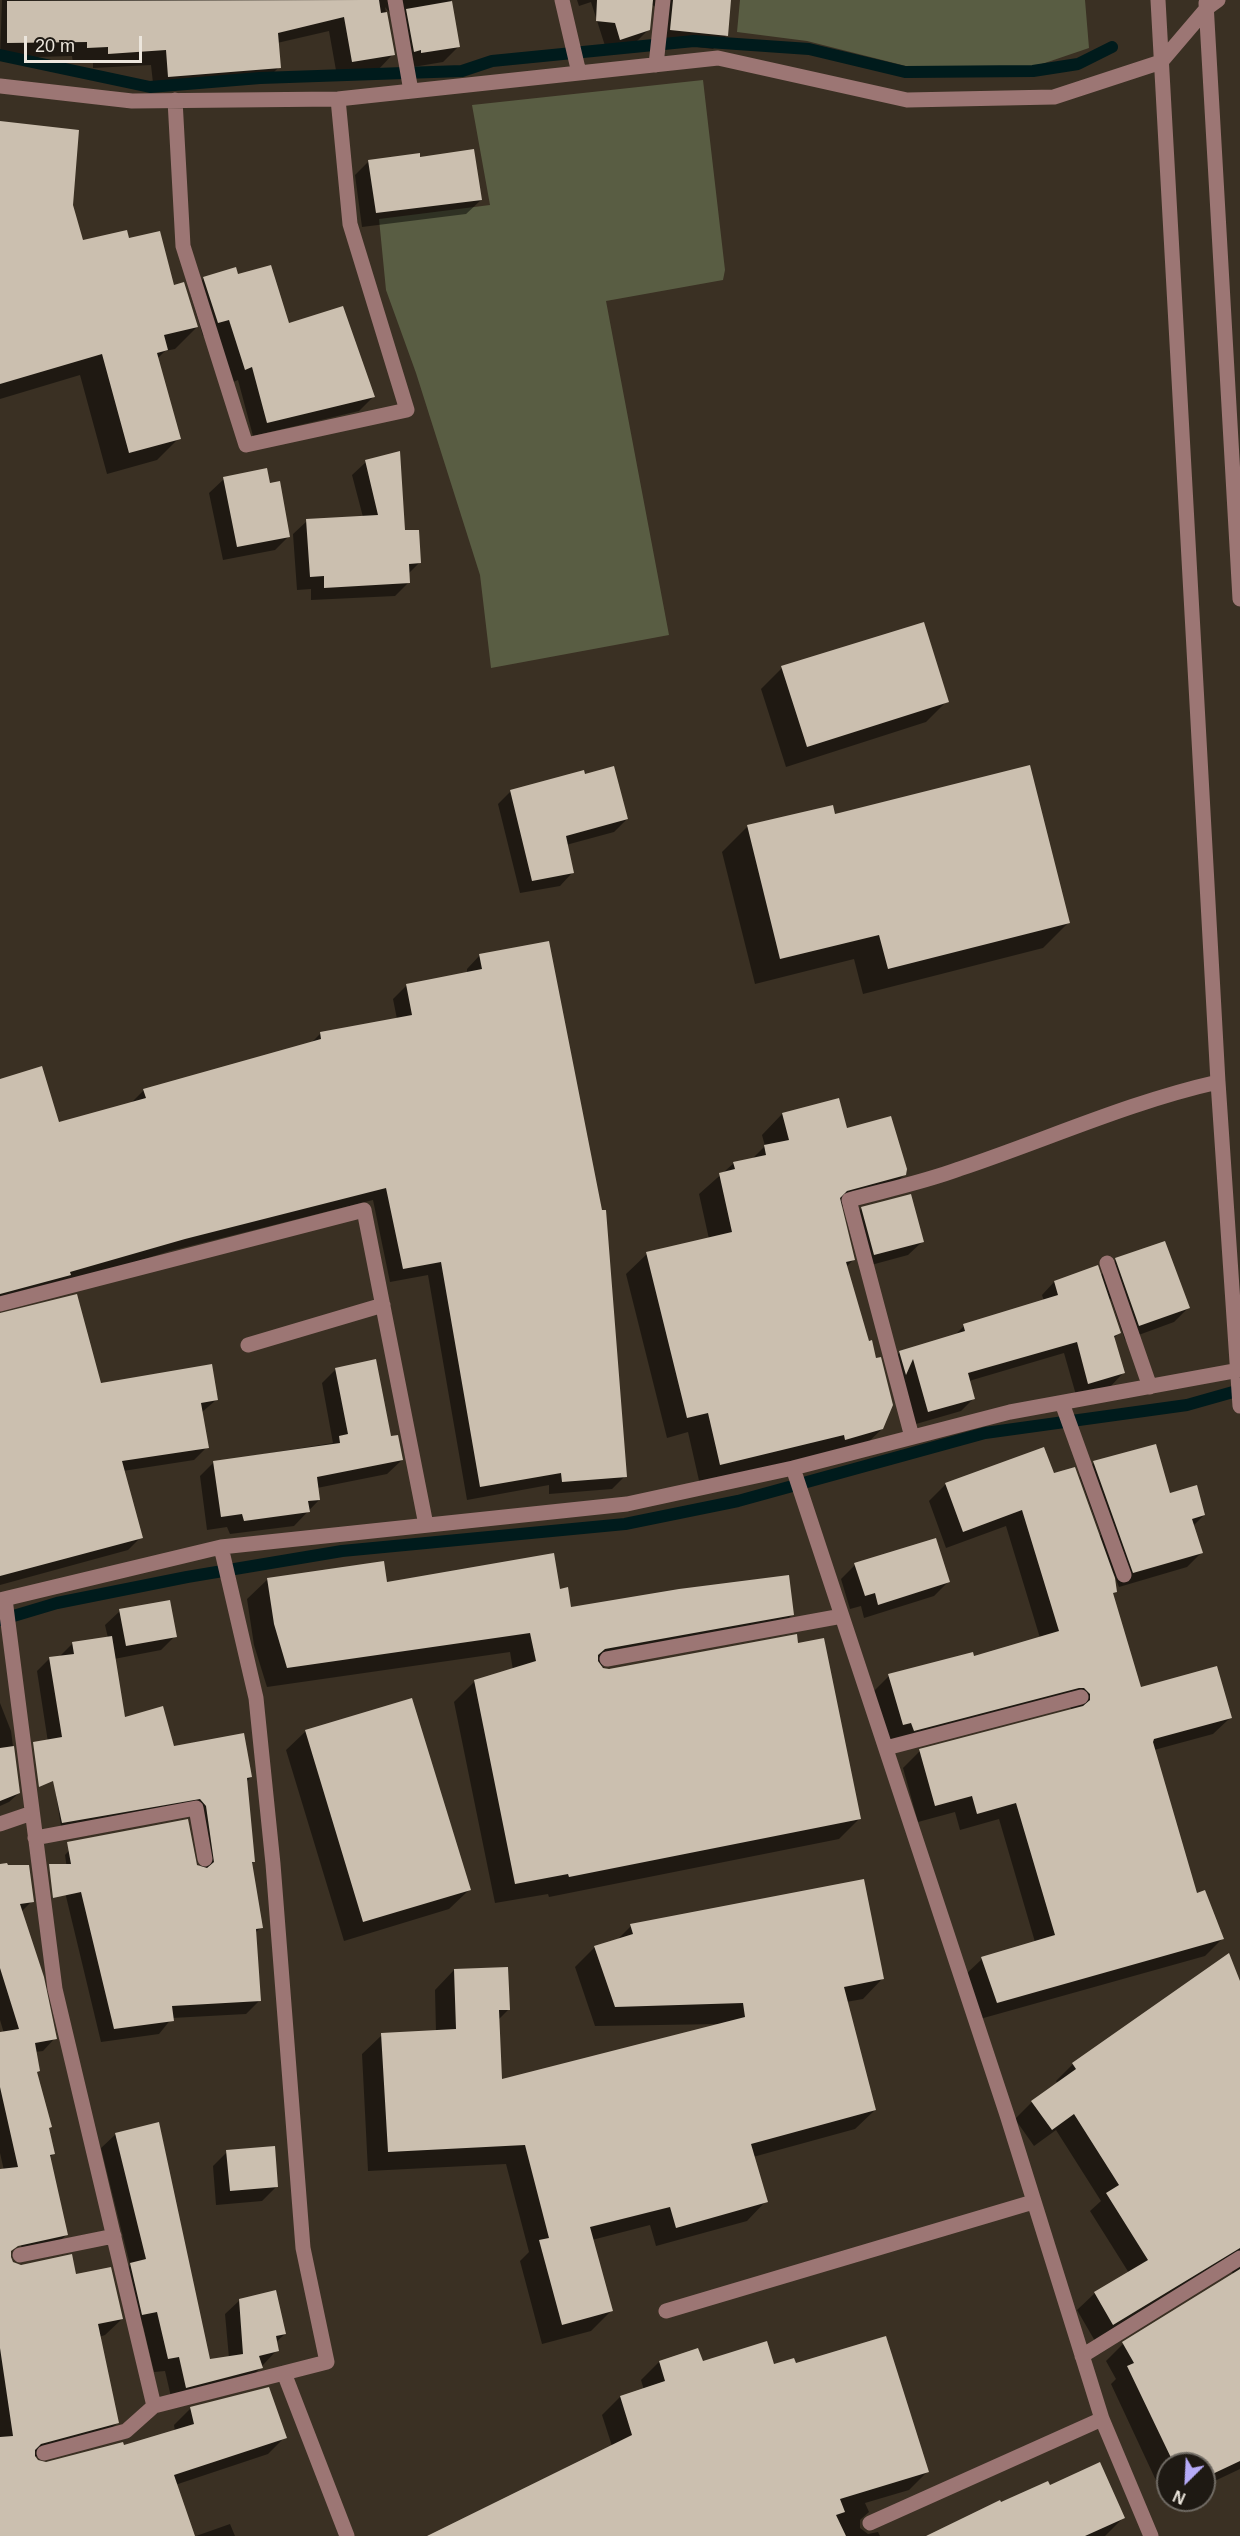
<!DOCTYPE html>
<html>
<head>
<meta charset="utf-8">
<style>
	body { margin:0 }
	#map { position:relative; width:1240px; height:2536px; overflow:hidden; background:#3a3023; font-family:Helvetica,sans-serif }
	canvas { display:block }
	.north { position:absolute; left:1156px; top:2452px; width:60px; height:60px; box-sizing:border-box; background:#1e1913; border:2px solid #706b64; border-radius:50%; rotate:204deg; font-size:16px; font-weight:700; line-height:24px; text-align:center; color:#ece6dd }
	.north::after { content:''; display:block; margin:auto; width:21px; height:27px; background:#b6abf8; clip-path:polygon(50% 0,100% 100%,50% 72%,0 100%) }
	.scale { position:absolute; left:24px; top:36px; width:118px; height:27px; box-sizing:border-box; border:3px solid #ece6dd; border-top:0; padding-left:8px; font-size:18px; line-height:21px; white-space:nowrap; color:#ece6dd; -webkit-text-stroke:4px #1e1913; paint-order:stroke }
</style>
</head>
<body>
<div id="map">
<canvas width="1240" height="2536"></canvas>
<div class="north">N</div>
<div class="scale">20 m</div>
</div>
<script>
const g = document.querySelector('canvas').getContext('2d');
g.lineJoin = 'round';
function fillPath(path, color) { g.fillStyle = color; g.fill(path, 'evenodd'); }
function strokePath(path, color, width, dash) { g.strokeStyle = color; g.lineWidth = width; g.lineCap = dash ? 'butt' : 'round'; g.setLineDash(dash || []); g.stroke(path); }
fillPath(new Path2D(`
	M 740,0 L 1085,0 L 1089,48 L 1036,66 L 906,66 L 807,41 L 737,32 Z
	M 703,80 L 725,270 L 723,280 L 606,301 L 669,635 L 491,668 L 480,575 L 416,373 L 386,290 L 379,219 L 490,205 L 472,105 Z`), '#595d43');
fillPath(new Path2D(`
	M 2,0 L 451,0 L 458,47 L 443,62 L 407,68 L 390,13 L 385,7 L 393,54 L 378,70 L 337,76 L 329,31 L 277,43 L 279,67 L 264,82 L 154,92 L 151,65 L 93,68 L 93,62 L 73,63 L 72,56 L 0,58 Z
	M 577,0 L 730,0 L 726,36 L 713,49 L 657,42 L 660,10 L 651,4 L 649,29 L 635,43 L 607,52 L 591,2 L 579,6 Z
	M 0,123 L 71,205 L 82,242 L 128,240 L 173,287 L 197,327 L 175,349 L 165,351 L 157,359 L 179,438 L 157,460 L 107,474 L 80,375 L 0,399 Z
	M 419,158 L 481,200 L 466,214 L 362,227 L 355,175 L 369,161 Z
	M 238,276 L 288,325 L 373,397 L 359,411 L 253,436 L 238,380 L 231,383 L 215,333 L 203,336 L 190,293 L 204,278 Z
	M 366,462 L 420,562 L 408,574 L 409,582 L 395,596 L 311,600 L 311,589 L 297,590 L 293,534 L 307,521 L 363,517 L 352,475 Z
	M 224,479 L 269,485 L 289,536 L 275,550 L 223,560 L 209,493 Z
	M 782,668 L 947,701 L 926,722 L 786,767 L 761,689 Z
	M 584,775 L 627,819 L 614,832 L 566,845 L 572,873 L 560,886 L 520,893 L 498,804 L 511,791 Z
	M 834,816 L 1068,923 L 1043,948 L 863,994 L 854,959 L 755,984 L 722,852 L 747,827 Z
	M 480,955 L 625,1476 L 612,1489 L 549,1494 L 549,1485 L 467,1500 L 428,1275 L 390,1282 L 373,1200 L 170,1251 L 0,1304 L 0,1081 L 58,1124 L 131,1103 L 144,1090 L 311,1043 L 321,1033 L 397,1019 L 393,999 L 406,986 L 467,973 L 467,969 Z
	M 782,1114 L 846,1130 L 904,1175 L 884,1195 L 839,1207 L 853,1260 L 846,1267 L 868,1343 L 882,1429 L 861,1449 L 700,1485 L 688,1432 L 667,1438 L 626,1274 L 647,1254 L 709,1239 L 699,1194 L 734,1163 L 751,1160 L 765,1146 L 762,1135 Z
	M 862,1208 L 923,1241 L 908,1255 L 860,1268 L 847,1222 Z
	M 1116,1260 L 1188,1308 L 1174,1322 L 1125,1340 L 1111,1299 L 1108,1300 L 1119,1333 L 1113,1339 L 1123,1373 L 1111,1386 L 1076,1395 L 1064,1353 L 969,1381 L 974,1398 L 961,1411 L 916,1424 L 887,1365 L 900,1352 L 954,1336 L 964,1326 L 1044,1301 L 1042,1295 L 1054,1282 L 1100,1276 Z
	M 0,1315 L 100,1384 L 216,1400 L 201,1413 L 207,1447 L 194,1460 L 123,1471 L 141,1537 L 128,1550 L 0,1585 Z
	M 336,1369 L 390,1438 L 402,1460 L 387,1474 L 317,1488 L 319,1500 L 294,1526 L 230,1534 L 227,1527 L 207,1530 L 200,1476 L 214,1462 L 333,1443 L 322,1383 Z
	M 1094,1463 L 1168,1495 L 1204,1515 L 1193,1526 L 1201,1553 L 1187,1567 L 1119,1587 L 1113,1572 L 1115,1591 L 1112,1594 L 1140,1688 L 1230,1718 L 1213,1734 L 1154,1750 L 1196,1895 L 1222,1939 L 1205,1956 L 980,2019 L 965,1975 L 982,1959 L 1035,1942 L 999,1819 L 960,1830 L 955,1812 L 918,1822 L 903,1768 L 920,1751 L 1073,1711 L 1067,1704 L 886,1741 L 872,1693 L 889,1676 L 973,1658 L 1040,1638 L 1006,1526 L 946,1548 L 929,1501 L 946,1484 L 1053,1474 L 1098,1536 L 1101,1535 L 1080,1477 Z
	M 855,1565 L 948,1582 L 934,1596 L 864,1618 L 861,1606 L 850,1609 L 841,1579 Z
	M 268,1579 L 559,1591 L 569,1609 L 793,1614 L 772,1635 L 600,1666 L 609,1670 L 797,1645 L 859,1819 L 839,1839 L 549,1897 L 548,1894 L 495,1903 L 454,1702 L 475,1681 L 513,1670 L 510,1652 L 267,1687 L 254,1645 L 247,1599 Z
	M 120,1611 L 175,1636 L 161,1650 L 114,1659 L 123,1719 L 173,1747 L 251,1777 L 246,1782 L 254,1861 L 251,1864 L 261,1927 L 255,1933 L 259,2001 L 246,2014 L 172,2018 L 159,2034 L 101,2042 L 64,1888 L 69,1883 L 65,1855 L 78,1841 L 194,1862 L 202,1871 L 190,1814 L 62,1833 L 37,1671 L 50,1658 L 59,1657 L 72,1644 L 108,1638 L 105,1625 Z
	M 0,1703 L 11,1731 L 19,1793 L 9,1802 L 0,1806 Z
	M 306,1731 L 469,1890 L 449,1909 L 344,1941 L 286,1750 Z
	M 0,1867 L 32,1901 L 21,1912 L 55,2038 L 43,2051 L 35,2052 L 39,2070 L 36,2073 L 54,2153 L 49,2158 L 66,2235 L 54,2247 L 23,2254 L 0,2153 L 0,2041 L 6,2040 L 0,2020 Z
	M 631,1926 L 882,1979 L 863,1999 L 846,2002 L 875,2110 L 855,2129 L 753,2157 L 766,2201 L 747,2221 L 656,2246 L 650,2225 L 592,2240 L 611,2311 L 591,2331 L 542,2344 L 520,2261 L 529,2252 L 506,2164 L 368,2171 L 362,2054 L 382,2035 L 436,2032 L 435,1990 L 454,1970 L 508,2010 L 498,2020 L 501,2081 L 724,2024 L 595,2026 L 575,1967 L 595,1947 L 616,1941 Z
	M 1228,1955 L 1240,1985 L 1240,2469 L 1204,2486 L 1204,2464 L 1168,2464 L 1168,2500 L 1175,2500 L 1167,2504 L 1111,2384 L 1116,2379 L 1106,2361 L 1123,2344 L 1234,2275 L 1227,2266 L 1095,2341 L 1077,2310 L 1095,2293 L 1129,2273 L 1090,2211 L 1101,2201 L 1056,2130 L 1034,2146 L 1015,2119 L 1032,2102 L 1058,2084 L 1056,2081 L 1073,2064 Z
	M 159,2123 L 208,2361 L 229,2358 L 225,2314 L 240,2300 L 285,2334 L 275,2343 L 277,2350 L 247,2382 L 172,2401 L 165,2371 L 154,2372 L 143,2326 L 129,2329 L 117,2278 L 130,2265 L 101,2148 L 116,2134 Z
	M 227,2152 L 276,2187 L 262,2201 L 216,2205 L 213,2166 Z
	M 0,2270 L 75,2276 L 122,2319 L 105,2335 L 99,2337 L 118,2422 L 101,2439 L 34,2457 L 42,2464 L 123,2447 L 175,2431 L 174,2425 L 191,2408 L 285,2437 L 268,2454 L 175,2485 L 194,2536 L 0,2536 Z
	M 659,2362 L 795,2365 L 928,2471 L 909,2490 L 865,2503 L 869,2512 L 860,2520 L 860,2528 L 868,2534 L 878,2532 L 880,2536 L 445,2536 L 612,2446 L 602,2415 L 620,2397 L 644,2390 L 641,2380 Z
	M 1047,2483 L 1049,2487 L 1123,2518 L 1105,2536 L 956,2536 L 973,2514 Z
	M 230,2524 L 235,2536 L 196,2536 Z`), '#0007');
strokePath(new Path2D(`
	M 0,55 L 150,87 L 260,78 L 462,71 L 492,61 L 694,41 L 809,49 L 905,72 L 1033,71 L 1078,64 L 1112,47
	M 0,1620 L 57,1603 L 187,1577 L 342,1551 L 625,1524 L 738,1501 L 985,1433 L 1187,1405 L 1240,1390`), '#001b1c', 12);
fillPath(new Path2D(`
	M 361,0 L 379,0 L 381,13 L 387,12 L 395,55 L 352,62 L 344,17 L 278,33 L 281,68 L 168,77 L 166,50 L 108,54 L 108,47 L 87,48 L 87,42 L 7,43 L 7,1 Z
	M 597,0 L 653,0 L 650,30 L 620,40 L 615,23 L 596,21 Z
	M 673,0 L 731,0 L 728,36 L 670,30 Z
	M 452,1 L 460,47 L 421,53 L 421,50 L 414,52 L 406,9 Z
	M 0,121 L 79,130 L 73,205 L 83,240 L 127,230 L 129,238 L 160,231 L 174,285 L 184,282 L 198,327 L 164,335 L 168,350 L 157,353 L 181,439 L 129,453 L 102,354 L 0,384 Z
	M 474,149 L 482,200 L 376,213 L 368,160 L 420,153 L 420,157 Z
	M 271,265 L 289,323 L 343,306 L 375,397 L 267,423 L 252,367 L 245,370 L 229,320 L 218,323 L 203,277 L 236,267 L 238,274 Z
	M 400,451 L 405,530 L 419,530 L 421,563 L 409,564 L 410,583 L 324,588 L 324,576 L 310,577 L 306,519 L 378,515 L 365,460 Z
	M 267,468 L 270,483 L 280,481 L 290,537 L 237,547 L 223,477 Z
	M 924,622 L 949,702 L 807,747 L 781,666 Z
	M 1030,765 L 1070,923 L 888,969 L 879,935 L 780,959 L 747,825 L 833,805 L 835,814 Z
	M 614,766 L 628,819 L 566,836 L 574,873 L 532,881 L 510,790 L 584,770 L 585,774 Z
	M 549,941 L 602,1210 L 606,1210 L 627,1477 L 562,1482 L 561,1473 L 480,1487 L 441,1262 L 403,1269 L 386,1188 L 185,1239 L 70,1272 L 71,1275 L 0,1294 L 0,1079 L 42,1066 L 59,1122 L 146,1098 L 143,1089 L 321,1039 L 320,1032 L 412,1015 L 406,984 L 482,969 L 479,954 Z
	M 839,1098 L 847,1128 L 891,1116 L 907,1169 L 906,1175 L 847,1191 L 840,1198 L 855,1260 L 846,1262 L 869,1341 L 872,1340 L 876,1358 L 881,1357 L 893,1405 L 883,1429 L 845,1440 L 844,1435 L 720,1465 L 708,1413 L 687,1418 L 646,1252 L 732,1232 L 719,1173 L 735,1169 L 733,1162 L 766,1155 L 764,1145 L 789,1140 L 782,1113 Z
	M 911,1194 L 924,1242 L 874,1255 L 861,1207 Z
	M 1165,1241 L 1190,1308 L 1139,1326 L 1115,1258 Z
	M 1098,1265 L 1121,1333 L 1114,1336 L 1125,1373 L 1088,1384 L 1077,1342 L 968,1373 L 975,1399 L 928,1412 L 913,1359 L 906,1375 L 899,1351 L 965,1331 L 963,1324 L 1058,1295 L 1054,1281 Z
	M 77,1294 L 101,1383 L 212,1364 L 218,1400 L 201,1403 L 209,1448 L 122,1461 L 143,1538 L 0,1576 L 0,1313 Z
	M 376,1359 L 391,1436 L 398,1435 L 403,1460 L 317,1477 L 320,1500 L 308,1501 L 310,1512 L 244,1521 L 242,1514 L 221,1517 L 213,1461 L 340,1443 L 339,1436 L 348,1434 L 335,1368 Z
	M 1156,1444 L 1170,1493 L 1197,1485 L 1205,1515 L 1192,1519 L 1203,1553 L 1133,1573 L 1093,1461 Z
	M 1044,1447 L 1054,1473 L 1075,1467 L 1115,1578 L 1117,1592 L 1113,1593 L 1141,1687 L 1217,1666 L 1232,1718 L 1154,1739 L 1153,1742 L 1197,1893 L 1205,1890 L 1224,1939 L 997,2003 L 981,1957 L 1055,1935 L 1016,1803 L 977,1814 L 972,1796 L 935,1806 L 919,1749 L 1083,1706 L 1090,1700 L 1090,1694 L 1084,1688 L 1079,1688 L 914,1731 L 911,1723 L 903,1725 L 888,1674 L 973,1652 L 974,1656 L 1059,1631 L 1022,1510 L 963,1532 L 945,1483 Z
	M 936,1538 L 950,1582 L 878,1605 L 875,1593 L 865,1596 L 854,1563 Z
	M 554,1553 L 560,1589 L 568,1587 L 571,1607 L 679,1589 L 789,1575 L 794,1615 L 605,1649 L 598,1655 L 598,1661 L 603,1668 L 609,1669 L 797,1634 L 798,1643 L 824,1638 L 861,1819 L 569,1877 L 568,1874 L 515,1884 L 474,1680 L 536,1661 L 530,1633 L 287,1668 L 274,1624 L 267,1578 L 384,1561 L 387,1582 Z
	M 170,1600 L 177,1637 L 126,1646 L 119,1609 Z
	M 112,1636 L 125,1717 L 163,1706 L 174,1746 L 244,1733 L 252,1777 L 247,1778 L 255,1862 L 252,1862 L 263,1928 L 256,1929 L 261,2001 L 172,2006 L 174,2021 L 114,2029 L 81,1892 L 53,1898 L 49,1864 L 71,1864 L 67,1842 L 188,1819 L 197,1865 L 207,1868 L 214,1862 L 206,1806 L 200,1799 L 62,1823 L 53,1781 L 39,1787 L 33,1742 L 62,1737 L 49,1657 L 74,1654 L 72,1642 Z
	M 412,1698 L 471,1890 L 363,1922 L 305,1730 Z
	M 14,1746 L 20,1793 L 0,1801 L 0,1748 Z
	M 7,1863 L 8,1865 L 29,1865 L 34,1902 L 20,1904 L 44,1977 L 57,2039 L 35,2043 L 40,2071 L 37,2072 L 52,2127 L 49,2128 L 55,2154 L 50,2155 L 68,2235 L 18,2246 L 11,2251 L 11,2257 L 13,2262 L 21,2265 L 72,2254 L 76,2274 L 111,2267 L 123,2319 L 98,2324 L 119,2423 L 41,2444 L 35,2450 L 35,2456 L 38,2460 L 46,2462 L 123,2442 L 124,2445 L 194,2424 L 190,2407 L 269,2387 L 287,2438 L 174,2475 L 195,2536 L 0,2536 L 0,2437 L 13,2436 L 0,2348 L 0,2169 L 18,2167 L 0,2087 L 0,2032 L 19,2029 L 0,1968 L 0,1864 Z
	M 864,1879 L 884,1979 L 844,1987 L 876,2110 L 751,2144 L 768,2202 L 676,2228 L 670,2207 L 590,2227 L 613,2311 L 562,2325 L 539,2240 L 549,2238 L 525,2145 L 388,2152 L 381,2033 L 456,2029 L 454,1969 L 508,1967 L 510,2010 L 499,2010 L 502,2079 L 745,2017 L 743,2003 L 615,2007 L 594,1946 L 633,1934 L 630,1924 Z
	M 1229,1953 L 1240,1981 L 1240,2248 L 1113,2325 L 1094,2292 L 1148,2260 L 1106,2193 L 1119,2185 L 1074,2114 L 1052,2130 L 1031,2101 L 1076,2069 L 1072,2063 Z
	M 159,2122 L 210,2359 L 243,2354 L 239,2299 L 276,2290 L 286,2334 L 276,2336 L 279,2351 L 259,2356 L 263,2368 L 186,2388 L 179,2357 L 168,2359 L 157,2312 L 142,2315 L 130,2263 L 146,2259 L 115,2133 Z
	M 275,2146 L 278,2187 L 230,2191 L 226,2150 Z
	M 1240,2269 L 1240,2461 L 1204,2478 L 1204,2463 L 1174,2464 L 1127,2366 L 1134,2363 L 1122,2342 Z
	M 886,2336 L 929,2472 L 840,2499 L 845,2512 L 836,2515 L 846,2536 L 427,2536 L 632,2435 L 620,2396 L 665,2381 L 659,2361 L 698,2348 L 703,2361 L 767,2341 L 774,2364 L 794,2358 L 796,2363 Z
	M 1100,2462 L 1125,2518 L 1085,2536 L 926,2536 L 1000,2500 L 1001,2502 L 1048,2481 L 1050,2485 Z`), '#cbbfaf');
strokePath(new Path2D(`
	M 395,0 L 411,91
	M 562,0 L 579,73
	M 1158,0 L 1218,1082 L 1240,1406
	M 1206,3 L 1240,599
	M 656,65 L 663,0
	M 0,86 L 132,101 L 338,99 L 718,58 L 907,100 L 1054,97 L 1161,62 L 1207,8 L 1218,0
	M 175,100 L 183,246 L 246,445 L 407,410 L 350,224 L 338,99
	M 1107,1263 L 1150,1387
	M 0,1304 L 364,1210 L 426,1525
	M 248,1345 L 383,1305
	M 1062,1403 L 1124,1575
	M 912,1437 L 849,1200 C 886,1190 924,1182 959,1169 C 1046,1140 1129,1102 1218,1082
	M 793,1468 L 1007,2115 L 1102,2419 L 1151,2536
	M 221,1547 L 256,1698 L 273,1864 L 303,2248 L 327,2362 L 284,2373
	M 5,1599 L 55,1989 L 154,2406 L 284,2373 L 347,2536
	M 0,1600 L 221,1547 L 627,1504 L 793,1468 L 1010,1412 L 1240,1370
	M 607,1659 L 842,1616
	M 886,1748 L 1081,1697
	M 0,1824 L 32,1813
	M 35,1838 L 196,1808 L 205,1859
	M 20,2255 L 114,2236
	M 666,2311 L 1033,2202
	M 1082,2356 L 1240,2258
	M 44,2453 L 126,2431 L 154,2406
	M 870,2523 L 1102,2419`), '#9c7674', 15);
</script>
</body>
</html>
